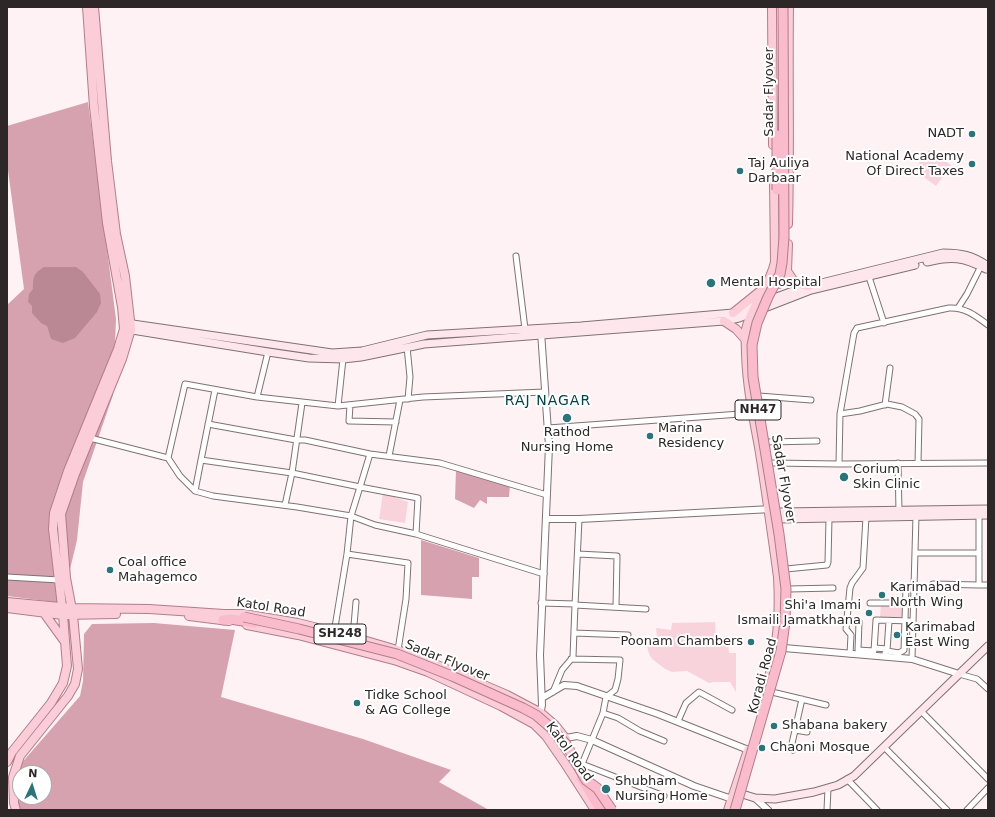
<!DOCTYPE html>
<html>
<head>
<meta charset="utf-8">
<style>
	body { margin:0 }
	#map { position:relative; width:995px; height:817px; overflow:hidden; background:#fff2f5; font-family:"DejaVu Sans",sans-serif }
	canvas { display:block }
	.frame { position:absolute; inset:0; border:8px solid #2d2728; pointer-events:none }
	.north { position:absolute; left:12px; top:765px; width:40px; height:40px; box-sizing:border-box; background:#fff; border:1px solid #aba9a9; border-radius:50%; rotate:4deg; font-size:11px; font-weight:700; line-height:16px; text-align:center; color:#2d2728 }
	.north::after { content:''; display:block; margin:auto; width:14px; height:18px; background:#2b757a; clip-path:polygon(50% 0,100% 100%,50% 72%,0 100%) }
</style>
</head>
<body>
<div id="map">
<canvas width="995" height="817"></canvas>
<div class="frame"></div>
<div class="north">N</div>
</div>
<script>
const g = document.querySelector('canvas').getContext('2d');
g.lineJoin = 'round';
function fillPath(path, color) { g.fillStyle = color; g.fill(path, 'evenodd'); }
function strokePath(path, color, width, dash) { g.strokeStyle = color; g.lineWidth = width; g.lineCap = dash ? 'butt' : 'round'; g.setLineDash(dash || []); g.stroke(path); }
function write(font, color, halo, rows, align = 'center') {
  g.font = font + ' "DejaVu Sans",sans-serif'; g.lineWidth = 4; g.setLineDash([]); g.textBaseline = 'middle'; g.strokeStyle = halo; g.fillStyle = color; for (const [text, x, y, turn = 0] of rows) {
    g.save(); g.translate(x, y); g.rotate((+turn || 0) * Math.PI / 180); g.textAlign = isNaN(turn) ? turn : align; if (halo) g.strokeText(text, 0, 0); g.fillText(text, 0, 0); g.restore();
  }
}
fillPath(new Path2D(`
	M 929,150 L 951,165 L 936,186 L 914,170 Z
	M 383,493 L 408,502 L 405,523 L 379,519 Z
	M 881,603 L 903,604 L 902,617 L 880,617 Z
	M 715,622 L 716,639 L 728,639 L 729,653 L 736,653 L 736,692 L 730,682 L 714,682 L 709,683 L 687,671 L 672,672 L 665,669 L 652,659 L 649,654 L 647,646 L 658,644 L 656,628 L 671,630 L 672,623 Z`), '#f9d3dc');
fillPath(new Path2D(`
	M 88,102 L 116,319 L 113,395 L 83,482 L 77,540 L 62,603 L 7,596 L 7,305 L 24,289 L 7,163 L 7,126 Z
	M 456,470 L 510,485 L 509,497 L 487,497 L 487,504 L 480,500 L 474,508 L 455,499 Z
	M 421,540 L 479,558 L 479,577 L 472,577 L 472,599 L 421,595 Z
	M 154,623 L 235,630 L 221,697 L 363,739 L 451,770 L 439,782 L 489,810 L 19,810 L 18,804 L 17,792 L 19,766 L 80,696 L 83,681 L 84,634 L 92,624 ZM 20,773 L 44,773 L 44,797 L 20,797 Z`), '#d7a2b0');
fillPath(new Path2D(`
	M 44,267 L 76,267 L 83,272 L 100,294 L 101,303 L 97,312 L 75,338 L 63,343 L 51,339 L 47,326 L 41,323 L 32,313 L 32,306 L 28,302 L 29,294 L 33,289 C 33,277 33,274 44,267 Z`), '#ba8794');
const minor = new Path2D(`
	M 516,256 L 525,329
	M 869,277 L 884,323
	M 958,308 L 967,294 L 981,266
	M 407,347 L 410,377 L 408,399
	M 215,390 L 201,460 L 292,473 L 360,487 L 370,454 L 440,463 L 547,495
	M 759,396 L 811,400
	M 257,397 L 268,352
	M 350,405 L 349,421 L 396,422
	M 885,405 L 890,368
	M 338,406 L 343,359
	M 840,414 L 860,411 L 887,404 L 902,407 L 915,414 L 919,419 L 918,463
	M 208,424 L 296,440 L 305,440 L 370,454
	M 548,428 L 754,413
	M 90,438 L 168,458 L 180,476 L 195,491 L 213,496 L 297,507 L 351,516 L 375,525 L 416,534 L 451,545 L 544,574
	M 767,442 L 817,441
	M 389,456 L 400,400
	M 168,458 L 185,384 L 257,397 L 338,406 L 423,397 L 545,392
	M 772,463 L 839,464 L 988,463
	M 898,463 L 899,512
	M 839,464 L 840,414 L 854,333 L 857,328 L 949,308 C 965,307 976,316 988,325
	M 195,491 L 201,460
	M 285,505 L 292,473 L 302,403
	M 979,516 L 979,585 L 988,585
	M 579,519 L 575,605 L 646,609
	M 915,553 L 979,553
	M 347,554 L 408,563 L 406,599 L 398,650
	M 578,554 L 617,556 L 616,607
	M 786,569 L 827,565 L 828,562 L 829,518
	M 7,577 L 59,580
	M 933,584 L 979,585
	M 789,589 L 833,588
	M 541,603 L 575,604
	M 870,603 L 914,603
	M 859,622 L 858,650 L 874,651 L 876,620 L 913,621
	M 334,633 L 347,554 L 351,516 L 360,487 L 418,498 L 416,534
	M 574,633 L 628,635
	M 353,637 L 356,602
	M 875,648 L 887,649
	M 887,651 L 899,653 L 904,650 L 906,588
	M 885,653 L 887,651 L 889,621
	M 850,654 L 851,635 L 846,629 L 850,588 L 852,583 L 863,568 L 866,517
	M 571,659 L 620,660 L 618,679 L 615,690 L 606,697 L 603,713 L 582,764 L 664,796
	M 912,659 L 916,516
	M 959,674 L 977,679 L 988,689
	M 553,692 L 562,670 L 573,657 L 575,605
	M 772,692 L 826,705
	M 921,711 L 988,779
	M 603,713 L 618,718 L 640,731 L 664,741
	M 678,721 L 686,703 L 699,692 L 732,710
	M 795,730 L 807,732
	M 884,747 L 947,810
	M 793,750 L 791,748 L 802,699
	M 847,779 L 877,810
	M 827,810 L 828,788
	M 967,810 L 988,788`);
const tertiary = new Path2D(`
	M 546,519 L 579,519 L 772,509
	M 784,648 L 912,659 L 959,674
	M 542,698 L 564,685 L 577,686 L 658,714 L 751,751
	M 540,715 L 542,705 L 540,655 L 549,446 L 541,332
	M 566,738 L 577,736 L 592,740 L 694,786 L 735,800
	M 755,798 L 768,810`);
const secondary = new Path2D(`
	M 927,262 C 952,256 963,257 986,269
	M 126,323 L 332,353 L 362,351 L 427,335 L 581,326 L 733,313 L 801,288 L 943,253 C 961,253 972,255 988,266
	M 126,329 L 268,352 L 309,358 L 343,359 L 361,357 L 424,344 L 724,321 L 739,318 L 811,290 L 915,265
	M 780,512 L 988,509
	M 780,519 L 988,515
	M 736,792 L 755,798 L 775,799 L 814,792 L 838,785 L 854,776 L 988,646`);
const primary = new Path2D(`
	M 772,7 L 773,145
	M 788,224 C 790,152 788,79 789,7
	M 787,271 L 795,283 L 809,286
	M 779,284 L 787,271 L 788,244
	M 733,313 L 759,292
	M 724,321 L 736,329 L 745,339
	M 7,602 L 71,608 L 149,609 L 224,614 L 244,614 L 298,623 L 353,637 L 414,655 L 507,695 L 541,713 L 555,725 L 566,739
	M 7,608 L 63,615 L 116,614
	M 44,613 L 65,642
	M 189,616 L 229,621
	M 247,625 L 298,635 L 397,661 L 428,672 L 501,706 L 534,724 L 546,736 L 566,765 L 595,810
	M 769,677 C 778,645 780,611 778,577 C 772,534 766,490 759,447 C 753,416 747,385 746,354 C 746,346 745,337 746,329 C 752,305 770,285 775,262 L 774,183
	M 7,762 L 12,752 L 51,703 L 63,683 L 67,666 L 63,615 L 53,529 L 54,513 L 68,471 L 118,349 L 124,329 L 122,307 L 107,223 L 94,107 L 87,7
	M 16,810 L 14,803 L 13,777 L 20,756 L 68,696 L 75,684 L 78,669 L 73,615 L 66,578 L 61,514 L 75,474 L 122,359 L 131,329 L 125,276 L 116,234 L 107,161 L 94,7
	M 728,810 L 748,750`);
const trunk = new Path2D(`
	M 223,620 L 231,619 L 254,623
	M 581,778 L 601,810`);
strokePath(minor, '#7f7174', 7);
strokePath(tertiary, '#7f7174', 8);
strokePath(secondary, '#7f7174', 9);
strokePath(primary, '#b17d8b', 10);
strokePath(trunk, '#b17d8b', 11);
strokePath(minor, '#fff', 5);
strokePath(tertiary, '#fff', 6);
strokePath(secondary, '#fde6ec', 7);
strokePath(primary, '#fbcdd9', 8);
strokePath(trunk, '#fabccc', 9);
const trunkBridge = new Path2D(`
	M 777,135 L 777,190
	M 244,617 L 299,629 L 397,654 L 452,676 L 523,708 L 536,715 L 550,727 L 566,744 L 586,780 L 597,788 L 612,810
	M 735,810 L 781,651 L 785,622 L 786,589 L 779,534 L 753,377 L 752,345 L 757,323 L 768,297 L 780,274 L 782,263 L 784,237 L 783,7`);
strokePath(trunkBridge, '#b17d8b', 11, []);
strokePath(trunkBridge, '#fabccc', 9);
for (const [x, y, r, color] of [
	[972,134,4,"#2b757a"],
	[972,164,4,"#2b757a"],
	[740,171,4,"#2b757a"],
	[711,283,5,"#2b757a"],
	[567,418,5,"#2b757a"],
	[650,436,4,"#2b757a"],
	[844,477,5,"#2b757a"],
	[110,570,4,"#2b757a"],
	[882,595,4,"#2b757a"],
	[869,613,4,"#2b757a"],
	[897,635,4,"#2b757a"],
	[751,642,4,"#2b757a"],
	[357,703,4,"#2b757a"],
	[774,726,4,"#2b757a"],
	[762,748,4,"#2b757a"],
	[606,789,5,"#2b757a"]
]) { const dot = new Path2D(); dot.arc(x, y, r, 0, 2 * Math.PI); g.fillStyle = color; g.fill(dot); strokePath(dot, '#fff', 1.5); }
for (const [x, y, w] of [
	[758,410,46],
	[340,634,52]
]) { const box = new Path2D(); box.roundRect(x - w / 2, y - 10, w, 20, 3); g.fillStyle = '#fff'; g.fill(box); strokePath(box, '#2d2728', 1); }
write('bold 12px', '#2d2728', null, [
	["NH47",758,410],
	["SH248",340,634]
]);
write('13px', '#2d2728', '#fff', [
	["Sadar Flyover",770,92,-90],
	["Sadar Flyover",783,479,80],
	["Katol Road",271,608,9],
	["Sadar Flyover",447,661,22],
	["Koradi Road",763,676,-75],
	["Katol Road",569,752,54]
]);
write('13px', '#2d2728', '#fff', [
	["NADT",964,134,"right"],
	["National Academy",964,157,"right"],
	["Of Direct Taxes",964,172,"right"],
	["Taj Auliya",748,164],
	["Darbaar",748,179],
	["Mental Hospital",720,283],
	["Marina",658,429],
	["Residency",658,444],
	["Rathod",567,433,"center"],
	["Nursing Home",567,448,"center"],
	["Corium",853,470],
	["Skin Clinic",853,485],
	["Coal office",118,563],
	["Mahagemco",118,578],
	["Karimabad",890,588],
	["North Wing",890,603],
	["Shi'a Imami",861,606,"right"],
	["Ismaili Jamatkhana",861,621,"right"],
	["Karimabad",905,628],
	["East Wing",905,643],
	["Poonam Chambers",743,642,"right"],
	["Tidke School",365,696],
	["& AG College",365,711],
	["Shabana bakery",782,726],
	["Chaoni Mosque",770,748],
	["Shubham",615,782],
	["Nursing Home",615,797]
], 'left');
g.letterSpacing = '1px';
write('14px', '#004448', '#fff', [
	["RAJ NAGAR",548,401]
]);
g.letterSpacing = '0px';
</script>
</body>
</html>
